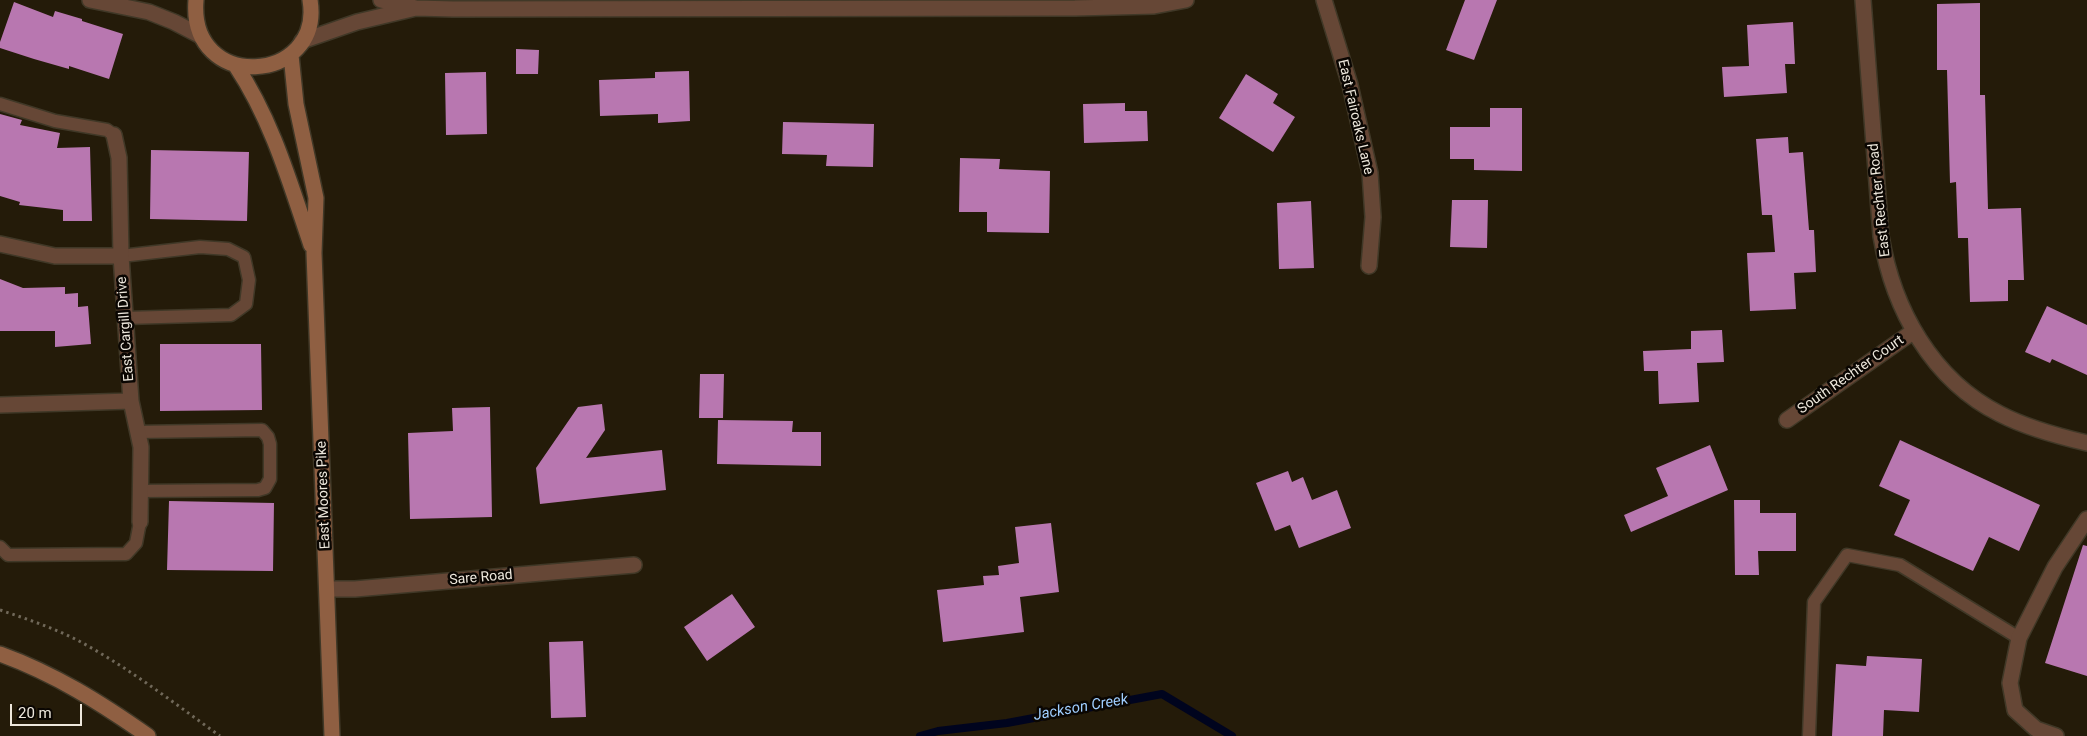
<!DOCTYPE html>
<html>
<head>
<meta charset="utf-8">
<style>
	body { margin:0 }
	#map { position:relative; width:2087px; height:736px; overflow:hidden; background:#241b09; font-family:Roboto,sans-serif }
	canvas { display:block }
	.scale { position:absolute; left:10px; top:704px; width:72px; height:22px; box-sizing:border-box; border:2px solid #ede7dc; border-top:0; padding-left:6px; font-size:15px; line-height:18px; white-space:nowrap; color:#ede7dc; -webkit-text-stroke:4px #0a0602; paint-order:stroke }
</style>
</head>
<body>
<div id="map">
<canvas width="2087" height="736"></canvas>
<div class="scale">20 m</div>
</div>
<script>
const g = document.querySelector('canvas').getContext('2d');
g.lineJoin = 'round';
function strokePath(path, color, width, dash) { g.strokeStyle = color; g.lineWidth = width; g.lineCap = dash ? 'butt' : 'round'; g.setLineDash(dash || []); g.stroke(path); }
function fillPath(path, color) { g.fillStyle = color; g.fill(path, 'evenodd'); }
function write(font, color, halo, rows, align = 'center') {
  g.font = font + ' Roboto,sans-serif'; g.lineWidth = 5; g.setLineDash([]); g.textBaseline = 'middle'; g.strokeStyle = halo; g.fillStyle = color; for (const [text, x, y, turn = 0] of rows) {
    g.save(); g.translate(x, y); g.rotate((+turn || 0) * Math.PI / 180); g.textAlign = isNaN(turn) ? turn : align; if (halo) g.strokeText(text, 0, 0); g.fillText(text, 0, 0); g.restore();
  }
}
strokePath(new Path2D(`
	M 920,736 L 938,731 L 1007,723 L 1162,694 L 1232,736`), '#00041e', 8);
fillPath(new Path2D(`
	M 1465,0 L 1497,0 L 1474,60 L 1446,50 Z
	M 14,2 L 53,17 L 55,11 L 82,19 L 82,21 L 123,34 L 109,79 L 69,66 L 69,69 L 34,59 L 0,48 L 0,42 Z
	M 1980,3 L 1980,95 L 1985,95 L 1988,209 L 2021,208 L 2024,280 L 2008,280 L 2008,301 L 1970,302 L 1968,238 L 1958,238 L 1956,182 L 1950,183 L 1947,70 L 1937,70 L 1937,4 Z
	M 1793,22 L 1795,64 L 1785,64 L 1787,93 L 1724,97 L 1722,67 L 1749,66 L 1747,25 Z
	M 516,49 L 539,50 L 538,74 L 516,74 Z
	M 689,71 L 690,121 L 658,123 L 658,114 L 600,116 L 599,80 L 655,78 L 655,72 Z
	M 486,72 L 487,134 L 446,135 L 445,73 Z
	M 1246,74 L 1278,94 L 1273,103 L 1295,117 L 1273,152 L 1219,118 Z
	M 1125,103 L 1125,111 L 1147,111 L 1148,141 L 1084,143 L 1083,104 Z
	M 1490,108 L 1522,108 L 1522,171 L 1474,170 L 1474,159 L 1450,159 L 1450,127 L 1490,127 Z
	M 0,114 L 22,120 L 20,125 L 60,133 L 57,148 L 90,147 L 92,221 L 63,221 L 63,210 L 19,205 L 20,202 L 0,196 Z
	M 783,122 L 874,124 L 873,167 L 826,166 L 827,155 L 782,154 Z
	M 1788,137 L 1789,153 L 1803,152 L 1809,230 L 1814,230 L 1816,272 L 1794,273 L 1796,309 L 1750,311 L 1747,253 L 1775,252 L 1772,215 L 1762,215 L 1756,139 Z
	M 151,150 L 249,152 L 247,221 L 150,219 Z
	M 960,158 L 1000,159 L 999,169 L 1050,171 L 1049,233 L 987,232 L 987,212 L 959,212 Z
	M 1452,200 L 1488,200 L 1487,248 L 1450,247 Z
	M 1311,201 L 1314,268 L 1279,269 L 1277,203 Z
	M 0,279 L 23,288 L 65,287 L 65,294 L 78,293 L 78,307 L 88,306 L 91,344 L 55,347 L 55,331 L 0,331 Z
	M 2047,306 L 2087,325 L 2087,375 L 2052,359 L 2050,363 L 2025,352 Z
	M 1722,330 L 1724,362 L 1697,363 L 1699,402 L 1659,404 L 1658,371 L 1644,371 L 1643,351 L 1691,349 L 1691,331 Z
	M 160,344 L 261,344 L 262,410 L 160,411 Z
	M 700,374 L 724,374 L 723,418 L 699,418 Z
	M 602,404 L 605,430 L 586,458 L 662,450 L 666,490 L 540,504 L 536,468 L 578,407 Z
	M 490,407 L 492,517 L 410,519 L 408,433 L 453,431 L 452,408 Z
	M 718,420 L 793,421 L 792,432 L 821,432 L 821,466 L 717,464 Z
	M 1900,440 L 2040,505 L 2019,551 L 1989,537 L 1973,571 L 1894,535 L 1910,500 L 1879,486 Z
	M 1710,445 L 1728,490 L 1631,532 L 1624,515 L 1668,496 L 1656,468 Z
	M 1288,471 L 1292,482 L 1303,477 L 1312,500 L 1337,490 L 1351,528 L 1299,548 L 1290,525 L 1275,531 L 1256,483 Z
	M 1734,500 L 1760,500 L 1760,513 L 1796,513 L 1796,551 L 1758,551 L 1759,575 L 1735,575 Z
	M 169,501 L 274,503 L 273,571 L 167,570 Z
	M 1051,523 L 1059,592 L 1020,597 L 1024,632 L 943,642 L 937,590 L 984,585 L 983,576 L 999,575 L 998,566 L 1019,563 L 1015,527 Z
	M 2083,545 L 2087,546 L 2087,676 L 2045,663 Z
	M 732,594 L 755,627 L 707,661 L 684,627 Z
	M 583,641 L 586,717 L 551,718 L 549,642 Z
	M 1867,656 L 1922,659 L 1919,712 L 1884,710 L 1883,736 L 1832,736 L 1836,664 L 1866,666 Z`), '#b877b0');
const lane = new Path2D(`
	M 0,104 L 55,121 L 107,130 L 114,135
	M 121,256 L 200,247 L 228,249 L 244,257 L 249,280 L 246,304 L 231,315 L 125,318
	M 137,432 L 262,430 L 268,437 L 270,444 L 270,479 L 265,488 L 258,490 L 140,491
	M 0,547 L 8,555 L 126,554 L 136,543 L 140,522
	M 1809,736 L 1814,602 L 1847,555 L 1900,565 L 2019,638`);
const street = new Path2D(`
	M 90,0 L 149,12 L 174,22 L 201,36
	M 1324,0 L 1350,85 L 1370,173 L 1373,217 L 1369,266
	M 1863,0 L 1881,236 C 1893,309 1932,380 2000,414 C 2027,428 2057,436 2087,443
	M 416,8 L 453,9 L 1075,8 L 1154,6 L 1186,0
	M 302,41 L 357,22 L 416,8 L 381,0
	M 114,135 L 119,158 L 121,256 L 131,401 L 141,447 L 140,522
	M 0,244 L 55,256 L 121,256
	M 0,405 L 131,401
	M 1787,420 L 1914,331
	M 328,589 L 355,589 L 634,565
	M 2056,736 L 2036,729 L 2015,710 L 2010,683 L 2019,638 L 2055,567 L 2087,519`);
const secondary = new Path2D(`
	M 196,0 C 188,94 324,84 310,0
	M 291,55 L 296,104 L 316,198 L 314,253 L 332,736
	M 236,66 C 272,120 290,183 311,245
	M 0,654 C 55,674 101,703 148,736`);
strokePath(lane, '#403827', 15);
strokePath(street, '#403827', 18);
strokePath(secondary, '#403827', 18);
strokePath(new Path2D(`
	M 0,610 C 27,619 54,628 79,641 C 129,668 174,703 220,736`), '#706859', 3, [2.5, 4]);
strokePath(lane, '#664736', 12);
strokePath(street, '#664736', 15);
strokePath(secondary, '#8f5f42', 15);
write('14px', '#ede7dc', '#0a0602', [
	["East Fairoaks Lane",1355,117,77],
	["East Rechter Road",1880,200,-96],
	["East Cargill Drive",126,329,-94],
	["South Rechter Court",1851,375,-35],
	["East Moores Pike",324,495,-92],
	["Sare Road",481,578,-5]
]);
write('italic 15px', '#9fceff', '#0a0602', [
	["Jackson Creek",1081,708,-10]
]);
</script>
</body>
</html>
